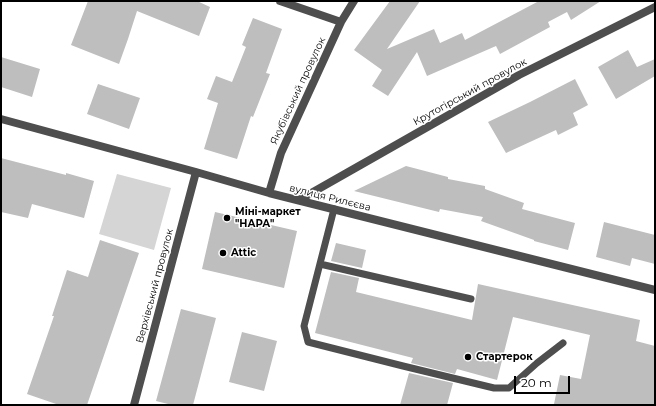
<!DOCTYPE html>
<html>
<head>
<meta charset="utf-8">
<style>
	body { margin:0 }
	#map { position:relative; width:656px; height:406px; overflow:hidden; background:#fff; font-family:Montserrat,sans-serif }
	canvas { display:block }
	.frame { position:absolute; inset:0; border:2px solid #000; pointer-events:none }
	.scale { position:absolute; left:514px; top:376px; width:56px; height:18px; box-sizing:border-box; border:2px solid #000; border-top:0; padding-left:5px; font-size:12px; line-height:14px; white-space:nowrap; color:#000; -webkit-text-stroke:3px #fff; paint-order:stroke }
</style>
</head>
<body>
<div id="map">
<canvas width="656" height="406"></canvas>
<div class="frame"></div>
<div class="scale">20 m</div>
</div>
<script>
const g = document.querySelector('canvas').getContext('2d');
g.lineJoin = 'round';
function fillPath(path, color) { g.fillStyle = color; g.fill(path, 'evenodd'); }
function strokePath(path, color, width, dash) { g.strokeStyle = color; g.lineWidth = width; g.lineCap = dash ? 'butt' : 'round'; g.setLineDash(dash || []); g.stroke(path); }
function write(font, color, halo, rows, align = 'center') {
  g.font = font + ' Montserrat,sans-serif'; g.lineWidth = 3; g.setLineDash([]); g.textBaseline = 'middle'; g.strokeStyle = halo; g.fillStyle = color; for (const [text, x, y, turn = 0] of rows) {
    g.save(); g.translate(x, y); g.rotate((+turn || 0) * Math.PI / 180); g.textAlign = isNaN(turn) ? turn : align; if (halo) g.strokeText(text, 0, 0); g.fillText(text, 0, 0); g.restore();
  }
}
fillPath(new Path2D(`
	M 117,174 L 171,188 L 154,250 L 99,234 Z`), '#d5d5d5');
fillPath(new Path2D(`
	M 88,1 L 197,1 L 210,7 L 199,36 L 137,11 L 128,39 L 119,64 L 71,45 Z
	M 390,1 L 420,1 L 387,49 L 434,29 L 440,43 L 462,33 L 465,40 L 539,1 L 601,1 L 571,20 L 567,12 L 548,22 L 550,27 L 500,54 L 496,46 L 427,76 L 417,52 L 388,96 L 372,86 L 382,70 L 354,50 Z
	M 253,18 L 282,29 L 266,73 L 270,74 L 253,117 L 251,116 L 237,159 L 204,149 L 218,103 L 207,99 L 216,76 L 232,82 L 246,47 L 242,45 Z
	M 628,50 L 637,67 L 655,59 L 655,76 L 616,99 L 598,67 Z
	M 1,57 L 40,69 L 32,97 L 1,87 Z
	M 575,79 L 588,105 L 573,113 L 578,125 L 558,135 L 556,130 L 506,153 L 488,122 L 530,102 Z
	M 98,84 L 140,98 L 129,129 L 87,114 Z
	M 1,158 L 66,175 L 66,173 L 94,181 L 84,218 L 32,204 L 28,218 L 1,212 Z
	M 406,166 L 448,177 L 448,179 L 485,186 L 485,189 L 524,203 L 522,209 L 575,223 L 568,250 L 534,241 L 534,240 L 481,221 L 483,217 L 440,209 L 439,212 L 354,191 Z
	M 215,212 L 297,231 L 284,288 L 202,269 Z
	M 604,222 L 655,235 L 655,264 L 632,258 L 630,266 L 596,257 Z
	M 100,240 L 139,253 L 87,405 L 59,405 L 27,394 L 54,316 L 52,316 L 67,270 L 88,277 Z
	M 336,243 L 366,250 L 362,268 L 331,261 Z
	M 331,272 L 359,278 L 356,292 L 472,320 L 478,284 L 640,320 L 636,341 L 655,346 L 655,405 L 568,405 L 554,404 L 560,375 L 581,379 L 590,335 L 513,317 L 497,380 L 457,369 L 455,374 L 411,363 L 413,358 L 315,333 Z
	M 181,309 L 216,318 L 193,405 L 172,405 L 156,401 Z
	M 242,332 L 277,341 L 264,391 L 229,382 Z
	M 409,373 L 453,383 L 447,405 L 400,405 Z`), '#bebebe');
strokePath(new Path2D(`
	M 334,209 L 304,326 L 308,342 L 403,366 L 494,388 L 509,388 L 537,363 L 563,343
	M 320,264 L 471,299`), '#4e4e4e', 7);
strokePath(new Path2D(`
	M 280,1 L 341,22
	M 1,119 L 196,172 L 269,193 L 655,290
	M 269,193 L 281,153 L 341,22 L 354,1
	M 299,200 L 519,75 L 655,7
	M 134,405 L 196,172`), '#4e4e4e', 8);
for (const [x, y, r, color] of [
	[227,218,4,"#000"],
	[223,253,4,"#000"],
	[468,357,4,"#000"]
]) { const dot = new Path2D(); dot.arc(x, y, r, 0, 2 * Math.PI); g.fillStyle = color; g.fill(dot); strokePath(dot, '#fff', 1.5); }
write('10px', '#000', '#fff', [
	["Якубівський провулок",298,91,-65],
	["Крутогірський провулок",470,92,-29],
	["вулиця Рилєєва",330,198,14],
	["Верхівський провулок",155,286,-75]
]);
write('bold 10px', '#000', '#fff', [
	["Міні-маркет",235,212],
	["\"НАРА\"",235,224],
	["Attic",231,253],
	["Стартерок",476,357]
], 'left');
</script>
</body>
</html>
